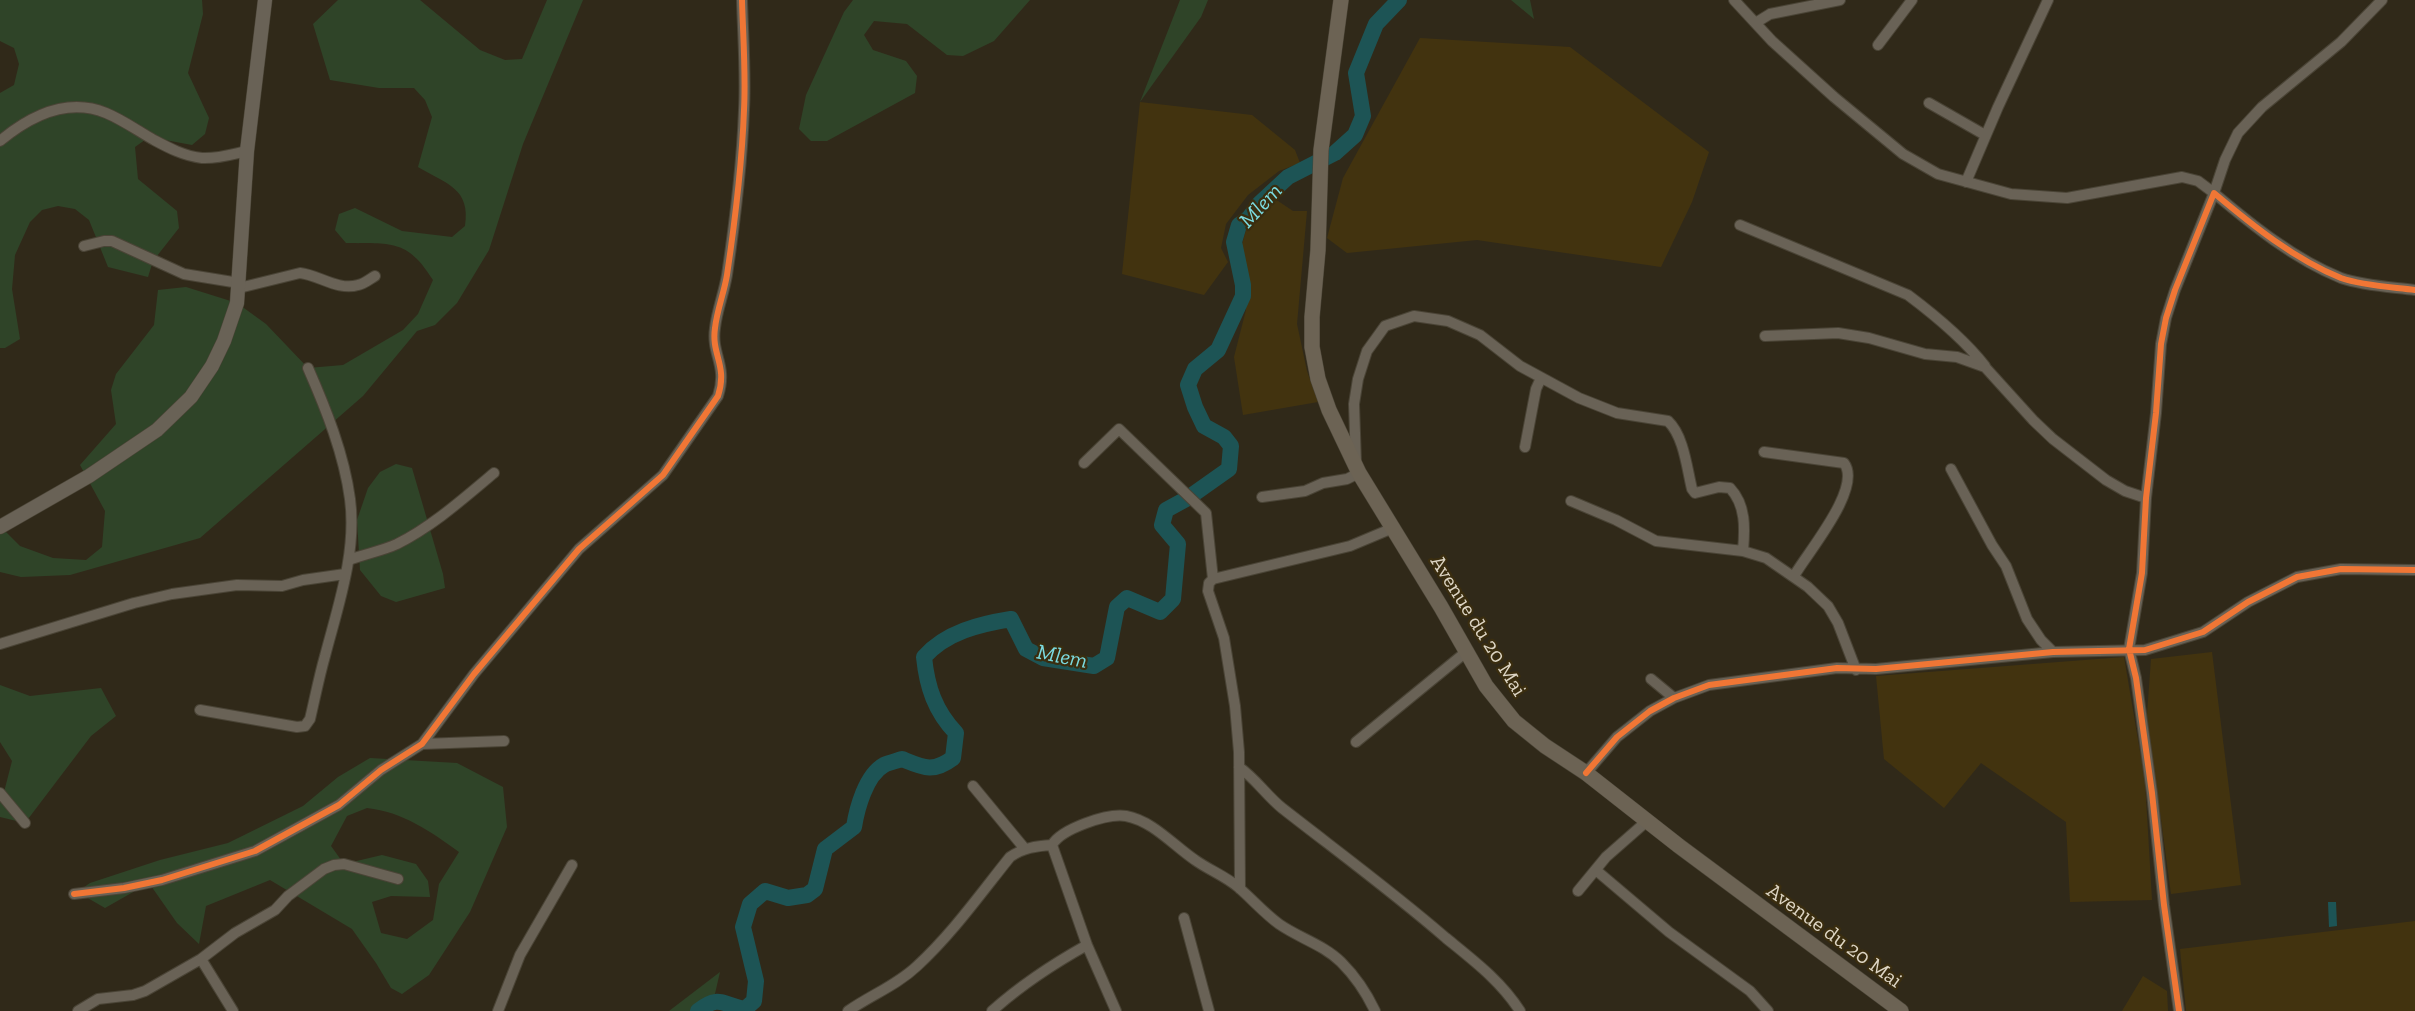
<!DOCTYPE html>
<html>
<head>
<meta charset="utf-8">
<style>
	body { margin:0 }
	canvas { display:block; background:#302919 }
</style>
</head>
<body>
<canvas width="2415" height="1011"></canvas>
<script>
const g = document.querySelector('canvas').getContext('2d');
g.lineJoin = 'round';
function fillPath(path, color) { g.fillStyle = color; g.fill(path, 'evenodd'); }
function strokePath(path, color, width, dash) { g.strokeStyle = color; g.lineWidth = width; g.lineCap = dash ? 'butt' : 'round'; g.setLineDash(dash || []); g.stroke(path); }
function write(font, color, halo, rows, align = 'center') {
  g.font = font + ' "Zilla Slab",serif'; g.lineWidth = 4.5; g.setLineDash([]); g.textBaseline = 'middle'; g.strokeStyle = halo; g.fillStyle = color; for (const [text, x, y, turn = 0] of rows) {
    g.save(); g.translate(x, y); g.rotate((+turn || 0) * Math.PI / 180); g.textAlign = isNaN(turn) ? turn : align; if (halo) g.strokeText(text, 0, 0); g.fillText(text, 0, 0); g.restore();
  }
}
fillPath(new Path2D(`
	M 1420,38 L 1570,47 L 1709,152 L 1692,202 L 1661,267 L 1477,240 L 1347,253 L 1327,238 L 1343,178 Z
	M 1140,102 L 1252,115 L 1295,150 L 1300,163 L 1279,171 L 1248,195 L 1226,224 L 1221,248 L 1228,262 L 1204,295 L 1122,274 Z
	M 1272,197 L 1293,211 L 1307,211 L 1297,324 L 1307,371 L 1318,402 L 1243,415 L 1234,357 L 1246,310 L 1241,248 L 1247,226 Z
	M 2212,652 L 2241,885 L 2171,894 L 2147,715 L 2151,659 Z
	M 2124,657 L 2145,781 L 2152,900 L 2070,902 L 2066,822 L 1981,763 L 1944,808 L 1884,759 L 1876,676 Z
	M 2415,921 L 2415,1011 L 2186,1011 L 2180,949 Z
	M 2143,976 L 2167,991 L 2168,1011 L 2122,1011 Z`), '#42330f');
fillPath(new Path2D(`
	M 0,0 L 202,0 L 203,14 L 188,73 L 209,118 L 205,134 L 192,145 L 149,137 L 135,147 L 138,179 L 177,211 L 179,228 L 153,261 L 148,277 L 108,267 L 89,220 L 75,209 L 58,206 L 42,210 L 30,222 L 15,255 L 12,289 L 20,339 L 5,348 L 0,348 L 0,93 L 14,85 L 19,64 L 14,48 L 0,41 Z
	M 338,0 L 420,0 L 480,50 L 505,60 L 522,59 L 547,0 L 583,0 L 523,144 L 489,250 L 457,303 L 435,325 L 417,331 L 363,396 L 200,538 L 70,575 L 21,577 L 0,572 L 0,526 L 20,546 L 53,558 L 86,560 L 102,547 L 105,511 L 80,465 L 116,424 L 111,390 L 116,374 L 154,325 L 158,290 L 186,287 L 237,303 L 266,324 L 308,368 L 343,365 L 403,330 L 418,314 L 433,280 C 407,238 390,244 346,243 L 335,230 L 339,214 L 355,208 L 402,231 L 452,237 L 465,226 C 471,188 446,184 418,167 L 432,117 L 425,100 L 414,88 L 379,88 L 330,80 L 313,24 Z
	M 853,0 L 1030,0 L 994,41 L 963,56 L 947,55 L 907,24 L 874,21 L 864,35 L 873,50 L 906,61 L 917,76 L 915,93 L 827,141 L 811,141 L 799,129 L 806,95 L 844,12 Z
	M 1180,0 L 1208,0 L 1201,17 L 1140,102 Z
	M 1512,0 L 1530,0 L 1534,19 L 1511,0 Z
	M 396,464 L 412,468 L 443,574 L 445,588 L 396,602 L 381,596 L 360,570 L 357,520 L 368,488 L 380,472 Z
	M 0,685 L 30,696 L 101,688 L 116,716 L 91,736 L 25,823 L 0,817 L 0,798 L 3,796 L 12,761 L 0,742 Z
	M 370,758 L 457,763 L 503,787 L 507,827 L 470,912 L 429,975 L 402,994 L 391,988 L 376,963 L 352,929 L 270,880 L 206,906 L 199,944 L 177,923 L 149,883 L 105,908 L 79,893 L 74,894 L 90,883 L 160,860 L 228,843 L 303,806 L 338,777 ZM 367,808 C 403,812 430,831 459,852 L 439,884 L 433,920 L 407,939 L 381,933 L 372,902 L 391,896 L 430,897 L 428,881 L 416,864 L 382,855 L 344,864 L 331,846 L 347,816 Z
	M 720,972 L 711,1011 L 669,1011 Z`), '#2f4428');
fillPath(new Path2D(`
	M 2328,902 L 2336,902 L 2337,926 L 2329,927 Z`), '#1d5455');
strokePath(new Path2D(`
	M 698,1011 C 719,994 723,1005 745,1009 L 754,1001 L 756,981 L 743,927 L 750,904 L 765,891 L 788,898 L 807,895 L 815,889 L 825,849 L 854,827 C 857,808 866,775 884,765 C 890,762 897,761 902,759 C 924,768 933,773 953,758 L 956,733 C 935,711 927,687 924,657 C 946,632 980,624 1011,619 L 1026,649 L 1043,658 L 1094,666 L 1107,658 L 1117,607 L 1127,598 L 1160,612 L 1173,599 L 1178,544 L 1162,525 L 1166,510 L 1188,498 L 1229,469 L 1231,446 L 1224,437 L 1204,426 L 1195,407 L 1188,385 L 1195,369 L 1218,350 L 1243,296 L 1243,285 L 1234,242 L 1239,225 L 1249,218 L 1260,203 L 1288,177 L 1335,153 L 1355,135 L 1363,116 L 1356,73 L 1376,24 L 1399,0`), '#1d5455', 16);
const minor = new Path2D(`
	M 1734,0 L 1772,41 L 1834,97 L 1903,154 L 1938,174 L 2011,194 L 2067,198 L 2182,177 L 2198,181 L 2214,193 L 2225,160 L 2238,133 L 2262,107 L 2341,42 L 2382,0
	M 1757,22 L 1770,14 L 1840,0
	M 1878,45 L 1912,0
	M 1929,103 L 1985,135
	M 0,141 C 30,116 67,97 106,113 C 123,120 138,131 154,140 C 169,148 184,156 202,158 C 217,159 233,154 247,151
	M 1966,182 L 1998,107 L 2048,0
	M 1740,225 L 1908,295 C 1936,316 1964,339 1985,366
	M 84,246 L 104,241 L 112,241 L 184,274 L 239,283
	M 239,288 L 300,273 C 319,275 338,291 358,285 C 364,284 370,279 375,276
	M 1765,336 L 1838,333 L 1869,338 L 1925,354 L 1957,357 L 1985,367 L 2033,420 L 2053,439 L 2106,480 L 2125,491 L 2146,498
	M 1525,447 L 1536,389 L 1541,378
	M 1764,452 L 1844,463 C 1863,488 1807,553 1794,576
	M 1084,463 L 1119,429 L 1206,513 L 1213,579
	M 1356,463 L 1354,404 L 1358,379 L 1367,351 L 1385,326 L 1414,316 L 1448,321 L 1480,335 L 1520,366 L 1579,398 L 1617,413 L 1668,421 C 1684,436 1687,469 1692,489 L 1695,493 L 1719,487 L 1730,488 C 1746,505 1745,528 1743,551
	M 1951,469 L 1992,545 L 2006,566 L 2027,619 L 2041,640 L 2053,652
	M 1262,497 L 1305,491 L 1323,483 L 1347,479 L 1359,473
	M 1571,501 L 1616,520 L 1656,541 L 1743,551 L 1766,558 L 1808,587 L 1828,606 L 1838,623 L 1856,670
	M 349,560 C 364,554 382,551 397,544 C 433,526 464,498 494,473
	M 0,644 L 134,603 L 172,594 L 237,585 L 282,586 L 303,580 L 345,574
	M 1651,679 L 1674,698
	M 200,710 L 297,727 L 305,726 L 310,719 C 315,698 319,677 325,656 C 338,606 357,552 350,499 C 344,454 326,409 308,368
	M 1356,742 L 1466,652
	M 422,744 L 504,741
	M 1239,767 C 1256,779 1266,795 1282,808 C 1337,851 1393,892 1446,938 C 1473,960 1501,981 1520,1011
	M 1586,773 L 1617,737 L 1650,711 L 1674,698 L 1709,685 L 1837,668 L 1876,669 L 2053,652 L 2145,650 L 2203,632 L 2248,602 L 2297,577 L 2341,569 L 2415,570
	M 973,786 L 1025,849
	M 0,793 L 25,823
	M 1052,845 L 1087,945 L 1116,1011
	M 1597,871 L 1669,932 L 1750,991 L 1768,1011
	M 1240,889 L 1239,752 L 1235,706 L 1224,638 L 1208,591 L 1209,583 L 1213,579 L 1350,546 L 1393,528
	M 1578,891 L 1606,857 L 1647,821
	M 74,894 L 124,888 L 162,880 L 255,851 L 339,805 L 381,770 L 422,744 L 474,674 L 579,549 L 663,475 L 718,396 C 728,365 711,355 715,328 C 717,310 724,293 727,275 C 735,221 742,165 744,110 C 746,74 743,37 742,0
	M 1184,918 L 1209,1011
	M 201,959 L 233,1011
	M 78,1011 L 98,999 L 133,995 L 145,991 L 201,959 L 235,933 L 275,910 L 288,896 L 324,869 L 334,865 L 344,864 L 398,879
	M 498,1011 L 520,955 L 572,865
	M 848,1011 C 871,995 897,985 917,966 C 952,934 981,893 1010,857 C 1023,848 1036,846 1052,845 C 1061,829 1107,813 1126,816 C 1153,821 1174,846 1195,860 C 1209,870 1225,876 1238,887 C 1252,899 1264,913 1279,924 C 1299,938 1324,945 1341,962 C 1355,976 1367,994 1375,1011
	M 992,1011 C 1021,985 1053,964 1087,945
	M 2179,1011 L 2164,905 L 2152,793 L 2136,678 L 2129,649 L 2142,573 L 2146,498 L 2156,413 L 2161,344 L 2166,318 L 2175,290 L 2214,193 C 2252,225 2294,259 2341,278 C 2364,286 2392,287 2415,290`);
const tertiary = new Path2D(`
	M 0,527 L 89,476 L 157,430 L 191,397 L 212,366 L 224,341 L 237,303 L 247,151 L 265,0`);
const secondary = new Path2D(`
	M 1341,0 L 1321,150 L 1318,250 L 1312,317 L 1312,347 L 1318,379 L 1329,410 L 1359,473 L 1441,607 L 1486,686 L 1514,721 L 1545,746 L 1586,773 L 1679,846 L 1901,1011`);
strokePath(minor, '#4a4436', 12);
strokePath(tertiary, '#4a4436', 15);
strokePath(secondary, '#4a4436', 16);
strokePath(minor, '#696256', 10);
strokePath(tertiary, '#696256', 14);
strokePath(secondary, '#6c6354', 15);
strokePath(new Path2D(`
	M 1586,773 L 1617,737 L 1650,711 L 1674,698 L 1709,685 L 1837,668 L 1876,669 L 2053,652 L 2145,650 L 2203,632 L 2248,602 L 2297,577 L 2341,569 L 2415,570
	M 74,894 L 124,888 L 162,880 L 255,851 L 339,805 L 381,770 L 422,744 L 474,674 L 579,549 L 663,475 L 718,396 C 728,365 711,355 715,328 C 717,310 724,293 727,275 C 735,221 742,165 744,110 C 746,74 743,37 742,0
	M 2179,1011 L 2164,905 L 2152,793 L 2136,678 L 2129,649 L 2142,573 L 2146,498 L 2156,413 L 2161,344 L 2166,318 L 2175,290 L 2214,193 C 2252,225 2294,259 2341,278 C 2364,286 2392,287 2415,290`), '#f07635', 6);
write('21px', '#ddd5c4', '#3a2d0f', [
	["Avenue du 20 Mai",1478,626,58],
	["Avenue du 20 Mai",1834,936,36]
]);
write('italic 22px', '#7bdae0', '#3a2d0f', [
	["Mlem",1261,206,-47],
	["Mlem",1062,657,11]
]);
</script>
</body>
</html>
